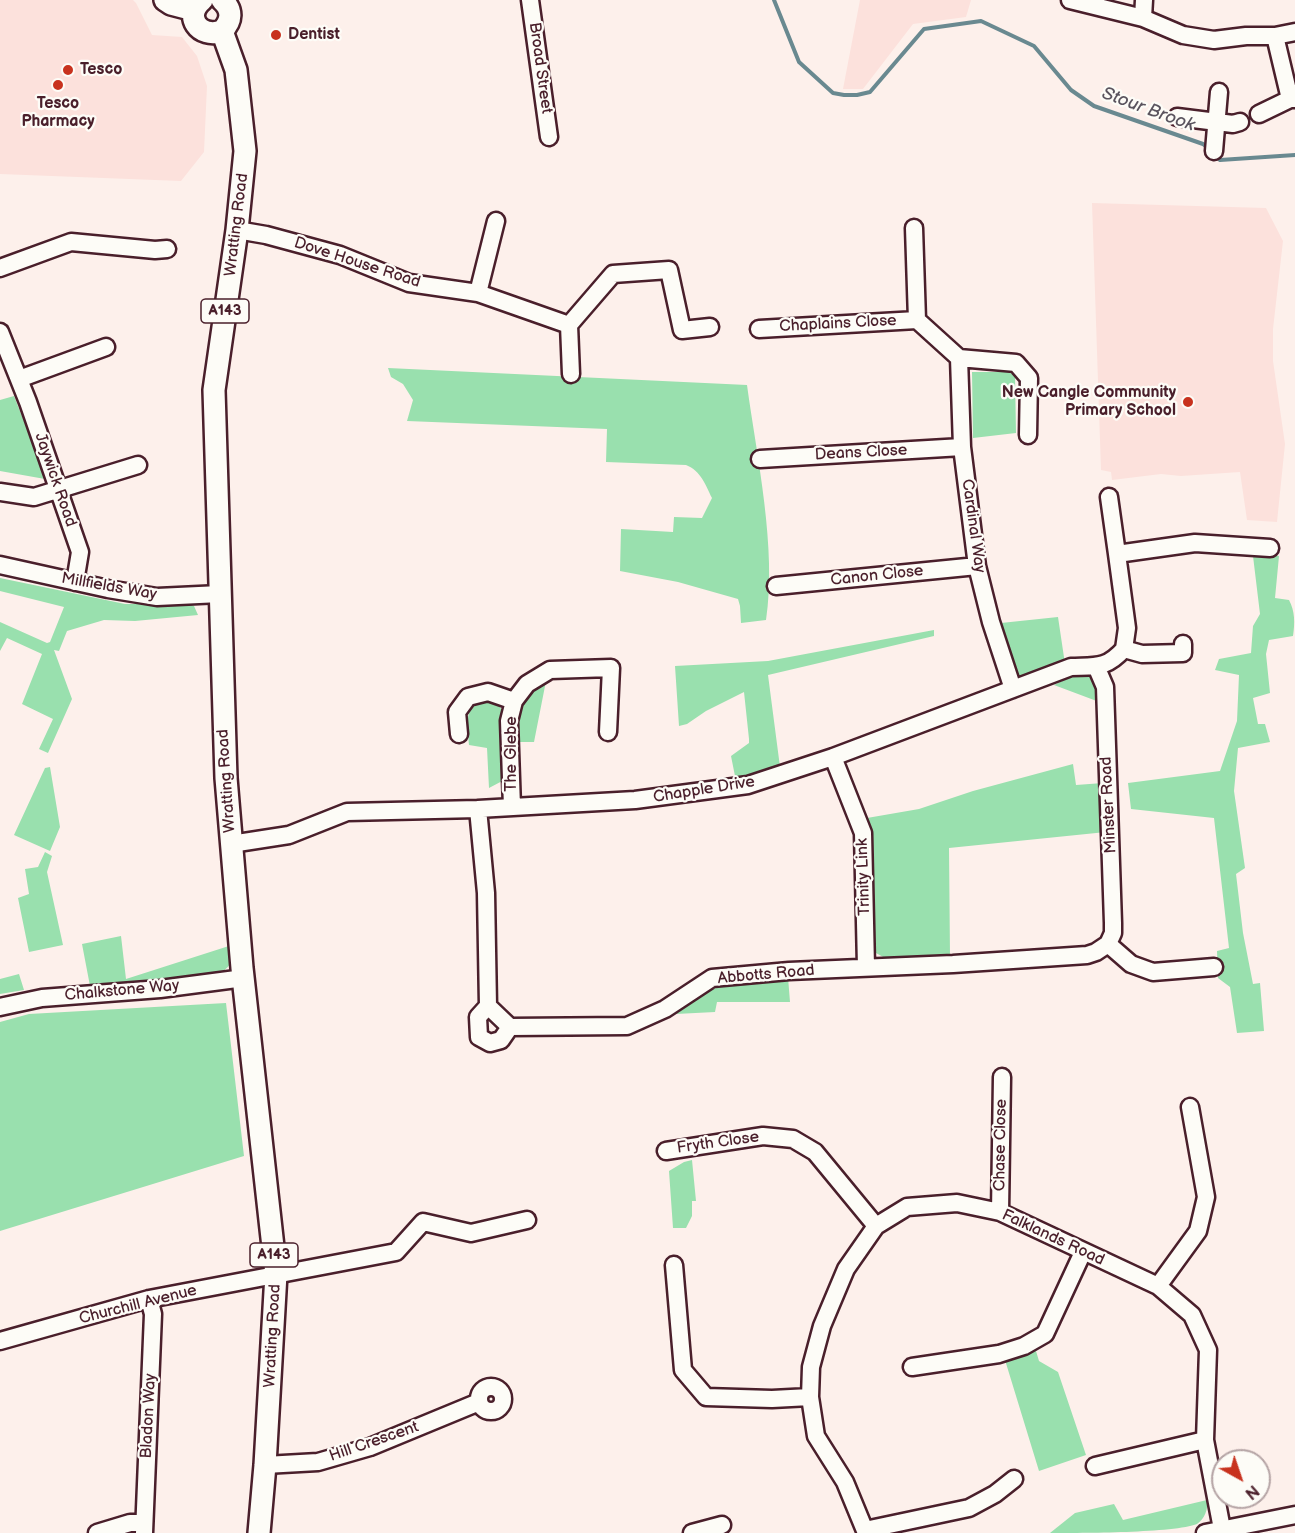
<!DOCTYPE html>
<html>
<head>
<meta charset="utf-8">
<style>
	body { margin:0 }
	#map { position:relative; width:1295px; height:1533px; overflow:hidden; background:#fdf0eb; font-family:"Balsamiq Sans",sans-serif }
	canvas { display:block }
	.north { position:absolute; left:1211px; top:1449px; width:60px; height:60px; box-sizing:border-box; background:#fdfcf7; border:2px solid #b5a4a5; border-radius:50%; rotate:140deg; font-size:16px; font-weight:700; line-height:24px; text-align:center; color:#4a1f2b }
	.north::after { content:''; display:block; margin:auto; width:21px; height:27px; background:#c8321e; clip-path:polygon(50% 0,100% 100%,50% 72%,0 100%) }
</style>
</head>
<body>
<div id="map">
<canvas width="1295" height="1533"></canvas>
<div class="north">N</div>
</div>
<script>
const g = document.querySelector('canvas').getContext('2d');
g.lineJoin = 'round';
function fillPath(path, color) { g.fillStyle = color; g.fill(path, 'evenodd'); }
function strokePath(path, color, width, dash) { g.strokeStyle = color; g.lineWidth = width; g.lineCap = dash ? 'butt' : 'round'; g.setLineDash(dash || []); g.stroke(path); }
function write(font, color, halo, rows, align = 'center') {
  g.font = font + ' "Balsamiq Sans",sans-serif'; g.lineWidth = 4.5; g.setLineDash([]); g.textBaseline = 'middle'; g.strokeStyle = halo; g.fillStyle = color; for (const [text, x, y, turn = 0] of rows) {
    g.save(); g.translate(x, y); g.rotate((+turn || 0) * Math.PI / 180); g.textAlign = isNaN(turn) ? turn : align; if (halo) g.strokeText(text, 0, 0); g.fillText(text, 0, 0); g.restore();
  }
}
fillPath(new Path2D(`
	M 0,0 L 133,0 L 136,3 L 152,35 L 182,37 L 197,56 L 207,86 L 204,152 L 181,181 L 0,174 Z
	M 860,0 L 971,0 L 966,17 L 913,24 L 863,89 L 843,89 Z
	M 1092,203 L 1266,208 L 1283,241 L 1273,329 L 1273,361 L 1285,444 L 1277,522 L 1247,520 L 1240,472 L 1181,476 L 1161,474 L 1112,480 L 1111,472 L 1101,470 Z`), '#fce1dc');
fillPath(new Path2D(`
	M 388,368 L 747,385 C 757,458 777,549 766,620 L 741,623 L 740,606 L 738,599 L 678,582 L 620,571 L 621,529 L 673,532 L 674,517 L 702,518 L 712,498 C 705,484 701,471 686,465 L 606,462 L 607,429 L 407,421 L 413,400 L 403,384 L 391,377 Z
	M 972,372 L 1008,372 L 1015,375 L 1016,433 L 973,438 Z
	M 14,396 L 46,477 L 45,479 L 0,471 L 0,400 Z
	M 1274,555 L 1279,556 L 1275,598 L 1289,600 C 1295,611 1295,623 1293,636 L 1269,640 L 1266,654 L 1270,693 L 1253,698 L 1258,724 L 1265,724 L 1270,742 L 1238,748 L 1234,791 L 1245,868 L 1236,874 L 1243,933 L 1253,984 L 1260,983 L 1264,1031 L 1237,1033 L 1230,987 L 1218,978 L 1217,951 L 1229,948 L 1214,818 L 1131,809 L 1128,783 L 1220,771 L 1237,721 L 1239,675 L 1215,670 L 1219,659 L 1251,653 L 1253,626 L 1260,614 L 1253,556 Z
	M 0,578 L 125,604 L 189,604 L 194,606 L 198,615 L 135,621 L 104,620 L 67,631 L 59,651 L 54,650 L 72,699 L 48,753 L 39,749 L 53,719 L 22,704 L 42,654 L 7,638 L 0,651 L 0,622 L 47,643 L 50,642 L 64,607 L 0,591 Z
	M 1058,617 L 1065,664 L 1016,681 L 1001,623 Z
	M 934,630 L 934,636 L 768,675 L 780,767 L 736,781 L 731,756 L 749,743 L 749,739 L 744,692 L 706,711 L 687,724 L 679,726 L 675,666 L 768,661 Z
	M 1085,675 C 1099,678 1100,691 1102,703 L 1054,685 L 1068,678 Z
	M 546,681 L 534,742 L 517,742 C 517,715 522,695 546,681 Z
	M 479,701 C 493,701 499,702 505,716 L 506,779 L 489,788 L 487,748 L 469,745 C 468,727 463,712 479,701 Z
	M 1073,764 L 1076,785 L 1103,783 L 1106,832 L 949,848 L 950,957 L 885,958 L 876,953 L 872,939 L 867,818 L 919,809 L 973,791 Z
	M 50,767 L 60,827 L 50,851 L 14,835 L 45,768 Z
	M 45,852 L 52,856 L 47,872 L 63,945 L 29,952 L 18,898 L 29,894 L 25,869 L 38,867 Z
	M 121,936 L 126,979 L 232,945 C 232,962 232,968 215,975 L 90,986 L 82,944 Z
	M 19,974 L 24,990 L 0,994 L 0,979 Z
	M 788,977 L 790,1002 L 717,1002 L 715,1012 L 676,1014 C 692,1001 710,987 731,983 C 749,978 770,979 788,977 Z
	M 226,1003 L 244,1156 L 0,1231 L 0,1022 L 29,1014 Z
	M 692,1160 L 696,1201 L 692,1201 L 692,1216 L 686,1228 L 673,1228 L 669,1171 L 684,1162 Z
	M 1036,1351 L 1039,1361 L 1058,1372 L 1086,1455 L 1039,1471 L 1005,1360 Z
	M 1207,1500 C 1208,1510 1205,1518 1197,1524 C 1175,1533 1080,1533 1050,1533 L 1075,1513 L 1114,1504 L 1123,1520 Z`), '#99e0ae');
strokePath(new Path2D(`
	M 774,0 L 799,62 L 833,93 L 844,95 L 857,95 L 870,92 L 924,29 L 981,21 L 1034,46 L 1071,90 L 1094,106 L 1203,144 L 1209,149
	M 1216,156 L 1220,160 L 1295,155`), '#698990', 4);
const minor = new Path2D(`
	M 530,0 L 549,137
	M 1070,0 L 1143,18 L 1183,35 L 1214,40 L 1246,36 L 1275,36 L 1295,32
	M 1143,18 L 1144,0
	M 1275,36 L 1290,99 L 1295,99
	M 1259,114 L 1290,99
	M 1177,117 L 1233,124 L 1240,122
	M 1214,151 L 1219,92
	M 914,228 L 917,320 L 959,358 L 1016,363 L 1029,378 L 1028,435
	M 237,230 L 266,235 L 340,255 L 409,283 L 478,293 L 569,325 L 571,374
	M 0,268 L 71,242 L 155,250 L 167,249
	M 478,293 L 496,221
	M 569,325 L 613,274 L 669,270 L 682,330 L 710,327
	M 759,329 L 917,320
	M 0,332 L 28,402 L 80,552 L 75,582
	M 959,358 L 962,447 L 977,566 L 991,622 L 1013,689
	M 19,379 L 106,347
	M 760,459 L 962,447
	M 0,492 L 34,497 L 138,465
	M 1109,497 L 1117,554
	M 0,565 L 108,589 L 157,597 L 220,594
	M 776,586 L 977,566
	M 1124,649 L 1127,628 L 1117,554 L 1195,543 L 1270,548
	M 1096,666 L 1105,687 L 1113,923 L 1113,933 L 1108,944
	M 459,734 L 457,712 L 468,697 L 488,692 L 514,701 L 527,684 L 550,670 L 611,668 L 608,732
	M 833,757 L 863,833 L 866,967
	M 512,807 L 509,721 L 514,701
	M 478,809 L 486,893 L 488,1006 L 510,1027 L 627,1026 L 665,1009 L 712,978 L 789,971 L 953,964 L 1087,955 L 1096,952 L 1108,944 L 1131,964 L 1153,972 L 1214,967
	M 231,844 L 289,835 L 347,812 L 478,809 L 635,800 L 748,785 L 833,757 L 1071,667 C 1096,666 1106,669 1124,649 L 1142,654 L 1183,653 L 1183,644
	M 488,1006 L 478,1017 L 479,1037 L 490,1043 L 501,1040 L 510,1027
	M 0,1007 L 42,998 L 160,989 L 244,978
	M 666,1151 L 763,1136 L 793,1139 L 815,1152 L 876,1226
	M 1000,1212 L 1002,1077
	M 674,1265 L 683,1370 L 706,1397 L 772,1399 L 810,1397
	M 1158,1286 L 1198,1231 L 1206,1197 L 1190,1107
	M 0,1341 L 149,1299 L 396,1252 L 423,1222 L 471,1233 L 527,1220
	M 912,1367 L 999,1354 L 1024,1346 L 1045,1334 L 1083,1252
	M479 1399a12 12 0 1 1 24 0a12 12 0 1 1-24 0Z
	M 265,1465 L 318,1462 L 370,1447 L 479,1402
	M 1095,1466 L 1205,1440
	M 865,1530 L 969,1508 L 995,1494 L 1014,1479
	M 97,1533 L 130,1523 L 144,1523
	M 144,1533 L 153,1314 L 149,1299
	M 692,1533 L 722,1525
	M 866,1533 L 845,1482 L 816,1436 L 810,1397 L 811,1367 L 822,1326 L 846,1269 L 876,1226 L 907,1207 L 957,1203 L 1000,1212 L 1158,1286 L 1192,1315 L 1208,1350 L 1205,1440 L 1222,1529
	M 1205,1533 L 1295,1515`);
const major = new Path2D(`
	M 165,0 L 171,4 L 194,10
	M 202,0 C 183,16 199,39 222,31 C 232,21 233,10 222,0
	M 222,31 L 236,70 L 245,151 L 237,230 L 214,390 L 226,778 L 242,968 L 276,1274 L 265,1465 L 259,1533`);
strokePath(minor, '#4a1f2b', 21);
strokePath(major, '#4a1f2b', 26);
strokePath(minor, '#fdfcf7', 16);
strokePath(major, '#fdfcf7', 21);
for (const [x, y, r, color] of [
	[276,35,6,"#c8321e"],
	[68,70,6,"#c8321e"],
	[58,85,6,"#c8321e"],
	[1188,402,6,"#c8321e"]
]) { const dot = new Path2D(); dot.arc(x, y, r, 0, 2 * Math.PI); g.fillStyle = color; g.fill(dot); strokePath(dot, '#fdfcf7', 2); }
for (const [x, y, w] of [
	[225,311,48],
	[274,1255,48]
]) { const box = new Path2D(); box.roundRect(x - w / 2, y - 12, w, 24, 4.5); g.fillStyle = '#fdfcf7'; g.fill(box); strokePath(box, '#4a1f2b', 1.5); }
write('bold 15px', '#4a1f2b', null, [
	["A143",225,311],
	["A143",274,1255]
]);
write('bold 16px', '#4a1f2b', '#fdfcf7', [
	["Dentist",288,35],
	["Tesco",80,70],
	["Tesco",58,104,"center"],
	["Pharmacy",58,122,"center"],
	["New Cangle Community",1176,393,"right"],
	["Primary School",1176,411,"right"]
], 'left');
write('16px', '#4a1f2b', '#fdfcf7', [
	["Broad Street",540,68,82],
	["Wratting Road",237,225,-83],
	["Dove House Road",357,263,18],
	["Chaplains Close",838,324,-3],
	["Deans Close",861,453,-3],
	["Jaywick Road",55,480,71],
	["Cardinal Way",973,526,82],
	["Canon Close",877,576,-6],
	["Millfields Way",109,587,10],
	["The Glebe",512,754,-90],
	["Wratting Road",227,781,-94],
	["Chapple Drive",704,790,-9],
	["Minster Road",1109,805,-93],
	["Trinity Link",864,877,-92],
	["Abbotts Road",766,975,-5],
	["Chalkstone Way",122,991,-5],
	["Fryth Close",718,1143,-8],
	["Chase Close",1001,1145,-89],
	["Falklands Road",1053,1238,25],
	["Churchill Avenue",138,1305,-14],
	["Wratting Road",273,1336,-87],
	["Bladon Way",149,1416,-87],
	["Hill Crescent",374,1442,-19]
]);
write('italic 18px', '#5a545e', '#fdfcf7', [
	["Stour Brook",1148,110,20]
]);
</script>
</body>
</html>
